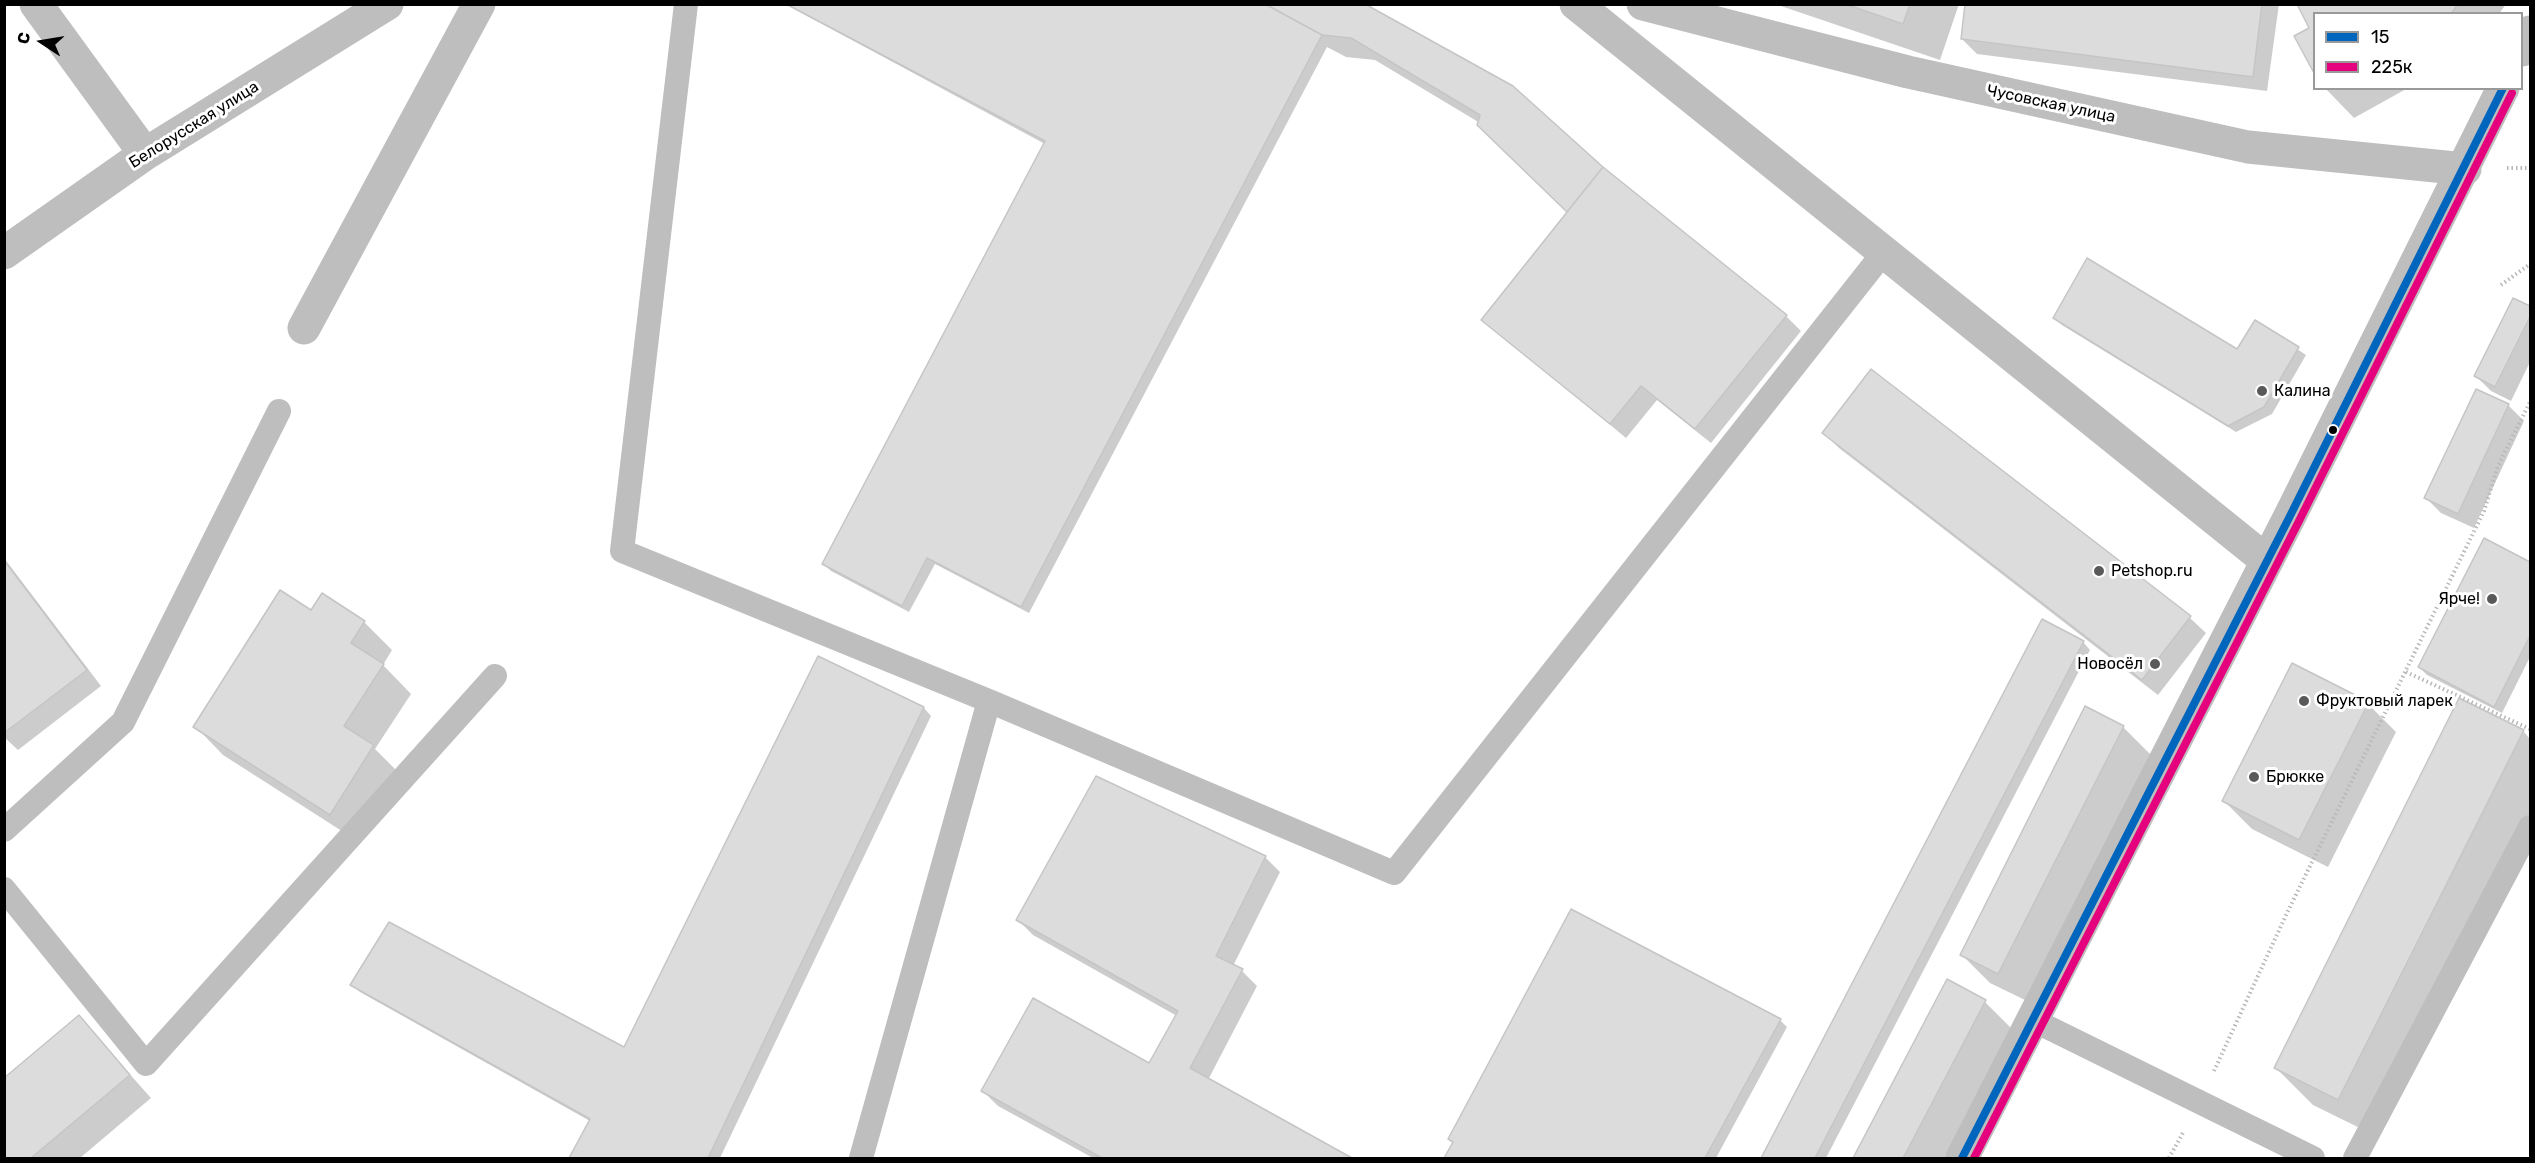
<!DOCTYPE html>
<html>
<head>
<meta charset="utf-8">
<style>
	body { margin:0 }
	#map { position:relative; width:2535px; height:1163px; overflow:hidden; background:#fff; font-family:Rubik,sans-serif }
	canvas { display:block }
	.frame { position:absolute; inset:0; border:6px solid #000; pointer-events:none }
	.legend { position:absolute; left:2313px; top:12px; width:210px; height:78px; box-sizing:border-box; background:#fff; border:2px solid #999; margin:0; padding:8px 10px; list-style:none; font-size:18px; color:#000 }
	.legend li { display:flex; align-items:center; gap:12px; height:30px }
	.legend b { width:30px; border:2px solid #999 }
	.north { position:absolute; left:12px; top:12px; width:60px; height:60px; -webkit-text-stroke:4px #fff; paint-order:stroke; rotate:282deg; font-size:16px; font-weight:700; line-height:24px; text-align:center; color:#000 }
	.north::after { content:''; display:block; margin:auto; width:21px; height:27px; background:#000; clip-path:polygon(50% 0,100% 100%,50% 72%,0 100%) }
</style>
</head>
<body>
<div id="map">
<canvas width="2535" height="1163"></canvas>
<div class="frame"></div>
<ul class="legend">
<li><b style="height:8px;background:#0065bd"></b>15</li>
<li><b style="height:8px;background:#e5007d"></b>225к</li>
</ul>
<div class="north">С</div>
</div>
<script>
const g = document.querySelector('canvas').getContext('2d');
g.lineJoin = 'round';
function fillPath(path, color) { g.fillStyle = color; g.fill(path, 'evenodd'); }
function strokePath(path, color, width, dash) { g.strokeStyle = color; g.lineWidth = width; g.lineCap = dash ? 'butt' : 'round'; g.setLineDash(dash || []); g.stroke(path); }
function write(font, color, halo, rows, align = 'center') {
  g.font = font + ' Rubik,sans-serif'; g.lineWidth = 6; g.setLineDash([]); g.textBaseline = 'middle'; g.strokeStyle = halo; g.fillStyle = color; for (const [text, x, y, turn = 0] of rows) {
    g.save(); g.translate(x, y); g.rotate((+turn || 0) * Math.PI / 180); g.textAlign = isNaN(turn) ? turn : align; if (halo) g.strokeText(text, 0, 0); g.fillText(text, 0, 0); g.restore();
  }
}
fillPath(new Path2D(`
	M 785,4 L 1362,4 L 1512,87 L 1480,123 L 1375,60 L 1346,57 L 1327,47 L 1029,613 L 935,564 L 909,612 L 831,571 L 824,564 L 1045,144 Z
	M 1775,4 L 1959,4 L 1940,60 Z
	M 1966,4 L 2279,4 L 2267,91 L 1977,54 L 1962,39 Z
	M 2298,4 L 2506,4 L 2499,14 L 2314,14 L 2314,70 L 2296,37 L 2311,28 Z
	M 2325,88 L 2408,88 L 2354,118 Z
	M 2514,300 L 2530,308 L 2530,362 L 2511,401 L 2491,391 L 2476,376 Z
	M 1786,316 L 1801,331 L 1711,443 L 1657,400 L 1626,438 L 1483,320 Z
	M 2055,318 L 2238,351 L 2256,322 L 2306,355 L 2272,414 L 2236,432 L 2062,325 Z
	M 1871,371 L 2190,618 L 2206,633 L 2158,695 L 1839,448 L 1824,433 Z
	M 2477,391 L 2508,405 L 2524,421 L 2474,528 L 2441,513 L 2426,498 Z
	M 2485,540 L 2530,564 L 2530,657 L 2502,713 L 2427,675 L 2419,667 Z
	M 4,558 L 101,686 L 18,750 L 4,737 Z
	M 311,612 L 364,622 L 392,650 L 383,665 L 411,694 L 375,749 L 401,775 L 359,842 L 223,755 L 195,726 Z
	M 2042,621 L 2083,642 L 2090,650 L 1826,1158 L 1763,1158 Z
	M 819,658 L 924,708 L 931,716 L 720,1158 L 571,1158 L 590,1121 L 360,992 L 352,984 L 624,1049 Z
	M 2368,704 L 2396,732 L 2328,867 L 2252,829 L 2224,801 Z
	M 2086,708 L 2124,728 L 2152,756 L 2027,1001 L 1990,983 L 1961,954 Z
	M 2523,731 L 2530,739 L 2530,826 L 2376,1136 L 2313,1105 L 2276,1068 Z
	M 1265,857 L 1280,872 L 1233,966 L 1242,971 L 1257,986 L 1208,1080 L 1349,1158 L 1093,1158 L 998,1106 L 983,1091 L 1150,1065 L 1177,1016 L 1033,935 L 1018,920 Z
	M 1948,982 L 1985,1002 L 2013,1030 L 1946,1158 L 1854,1158 Z
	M 79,1017 L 151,1098 L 80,1158 L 4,1158 L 4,1080 Z
	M 1780,1020 L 1787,1027 L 1716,1158 L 1446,1158 L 1454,1143 L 1449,1139 Z`), '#0003');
const building = new Path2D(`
	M 786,4 L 1265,4 L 1322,35 L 1021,607 L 927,558 L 902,606 L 822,564 L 1045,141 Z
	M 1265,4 L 1365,4 L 1513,86 L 1603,167 L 1567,212 L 1477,125 L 1480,115 L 1351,38 L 1322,35 Z
	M 1845,4 L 1910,4 L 1903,24 Z
	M 1965,4 L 2262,4 L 2253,77 L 1961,39 Z
	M 2297,4 L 2458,4 L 2451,14 L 2314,14 L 2314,73 L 2294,36 L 2309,28 Z
	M 1603,167 L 1787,315 L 1695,429 L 1641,386 L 1610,424 L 1481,320 Z
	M 2087,258 L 2237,349 L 2255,320 L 2299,347 L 2264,407 L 2228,426 L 2053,318 Z
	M 2513,298 L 2530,306 L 2530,317 L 2495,387 L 2474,376 Z
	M 1871,369 L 2191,616 L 2142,680 L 1822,433 Z
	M 2476,389 L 2509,404 L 2458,514 L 2424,498 Z
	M 2484,538 L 2530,562 L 2530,636 L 2494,707 L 2418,667 Z
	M 4,560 L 87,670 L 4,733 Z
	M 280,590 L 311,610 L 322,593 L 365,621 L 351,643 L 384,664 L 344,726 L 374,745 L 330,815 L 193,727 Z
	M 2042,619 L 2084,641 L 1815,1158 L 1761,1158 Z
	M 818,656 L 924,707 L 708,1158 L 569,1158 L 590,1119 L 350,985 L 389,922 L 624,1047 Z
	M 2292,663 L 2369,702 L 2299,840 L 2222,801 Z
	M 2459,698 L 2524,730 L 2338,1100 L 2274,1068 Z
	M 2085,706 L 2124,726 L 1998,974 L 1960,955 Z
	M 1096,776 L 1266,856 L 1216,956 L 1243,969 L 1190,1068 L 1352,1158 L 1102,1158 L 981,1091 L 1033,998 L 1149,1063 L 1178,1011 L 1016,920 Z
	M 1571,909 L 1781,1019 L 1705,1158 L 1444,1158 L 1453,1142 L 1448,1139 Z
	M 1947,979 L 1986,1000 L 1909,1147 L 1903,1158 L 1853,1158 Z
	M 79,1015 L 130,1075 L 31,1158 L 4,1158 L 4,1078 Z`);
fillPath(building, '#dcdcdc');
strokePath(building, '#c5c5c5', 1.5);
strokePath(new Path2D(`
	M 2507,168 L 2530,168
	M 2501,285 L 2530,264
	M 2406,672 L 2530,729
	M 2214,1071 L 2287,913 L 2484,511 L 2498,466 L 2530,402
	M 2169,1158 L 2184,1131`), '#b8b8b8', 4, [1.5, 3]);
strokePath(new Path2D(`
	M 686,4 L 622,551 L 989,701
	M 4,830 L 123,722 L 279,411
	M 4,889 L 146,1064 L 495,676
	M 2033,1020 L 2313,1158
	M 861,1158 L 989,701 L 1394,873 L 1884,252
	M 2355,1158 L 2530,827`), '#bebebe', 24);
strokePath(new Path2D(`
	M 36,4 L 145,154
	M 1576,4 L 2267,561
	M 1643,4 L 1908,72 L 2248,147 L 2465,169
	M 2522,50 L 2530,32
	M 4,253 L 145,154 L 387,4
	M 304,328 L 479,4
	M 1962,1158 L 2290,516 L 2503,88`), '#bebebe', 33);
strokePath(new Path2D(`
	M 1962,1158 L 2290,516 L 2503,88`), '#0065bd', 8);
strokePath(new Path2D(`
	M 1974,1158 L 2299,521 L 2512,93`), '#e5007d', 8);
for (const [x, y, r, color] of [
	[2262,391,6,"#595959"],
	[2333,430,5,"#000"],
	[2099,571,6,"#595959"],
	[2492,599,6,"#595959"],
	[2155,664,6,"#595959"],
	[2304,701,6,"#595959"],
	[2254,777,6,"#595959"]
]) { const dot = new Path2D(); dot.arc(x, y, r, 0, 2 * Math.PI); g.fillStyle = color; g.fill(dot); strokePath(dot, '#fff', 2); }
write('16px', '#000', '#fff', [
	["Чусовская улица",2051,104,12],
	["Белорусская улица",194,125,-32]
]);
write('16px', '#000', '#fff', [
	["Калина",2274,391],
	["Petshop.ru",2111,571],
	["Ярче!",2480,599,"right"],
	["Новосёл",2143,664,"right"],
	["Фруктовый ларек",2316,701],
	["Брюкке",2266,777]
], 'left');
</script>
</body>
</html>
